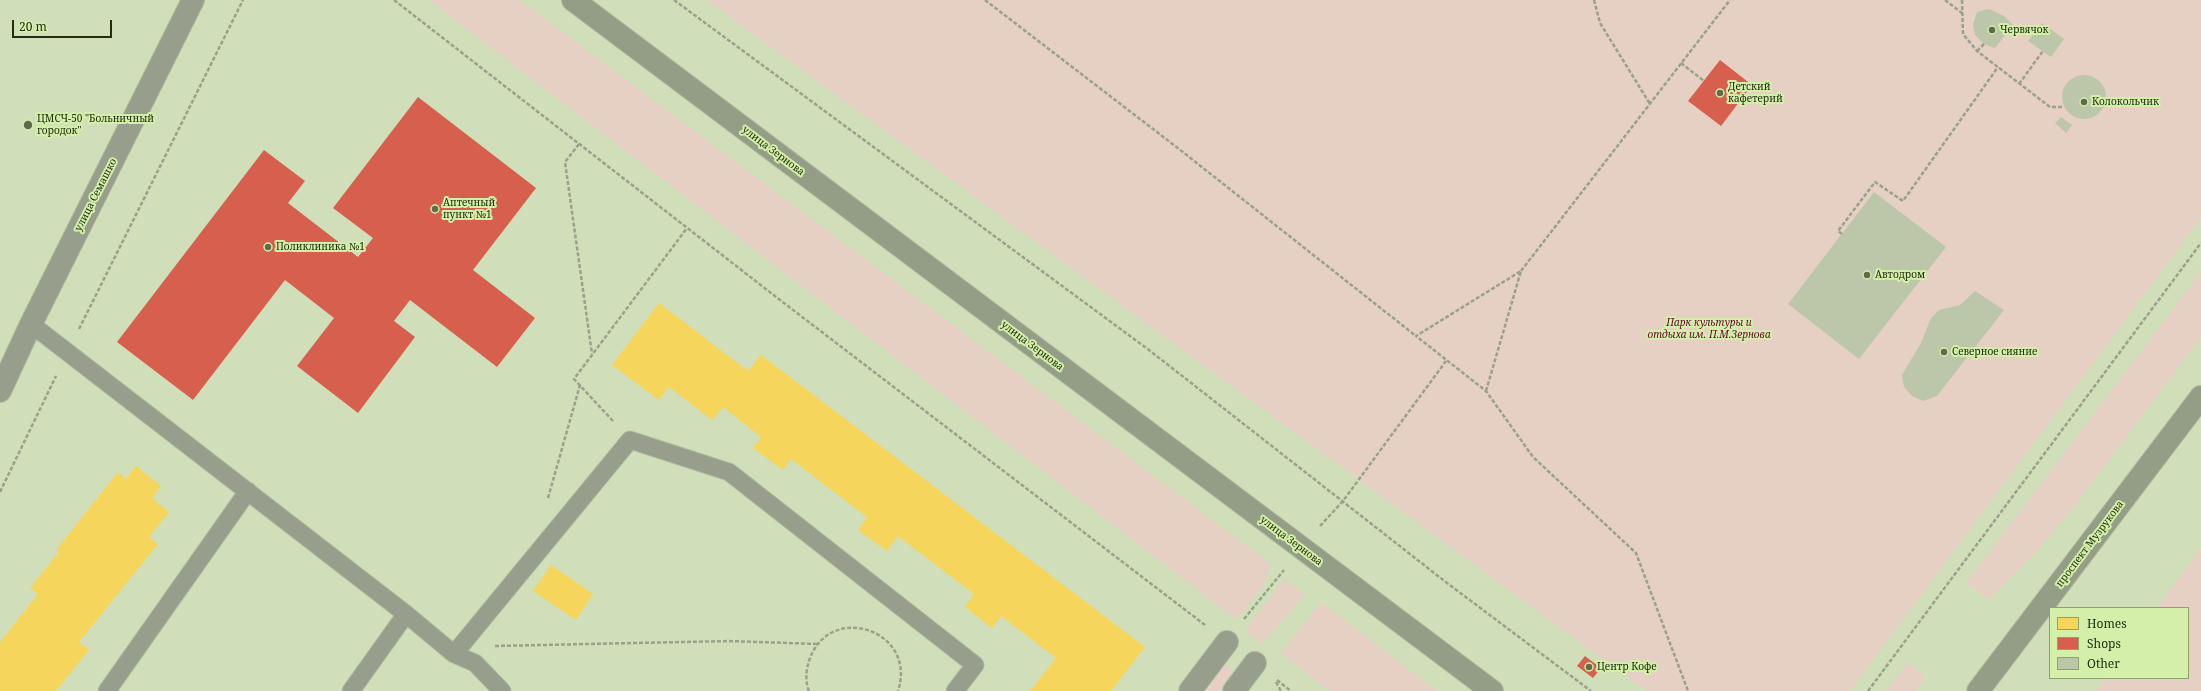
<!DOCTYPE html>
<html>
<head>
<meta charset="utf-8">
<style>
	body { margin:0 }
	#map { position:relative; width:2201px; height:691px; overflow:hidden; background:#d0dfb9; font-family:"Noto Serif",serif }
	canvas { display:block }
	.legend { position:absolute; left:2049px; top:607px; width:140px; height:72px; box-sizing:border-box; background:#d3efa9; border:1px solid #8da16c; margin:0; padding:5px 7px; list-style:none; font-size:12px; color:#232d11 }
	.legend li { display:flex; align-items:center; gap:8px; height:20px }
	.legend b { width:20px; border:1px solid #8da16c }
	.scale { position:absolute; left:12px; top:20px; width:100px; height:18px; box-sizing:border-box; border:2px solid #232d11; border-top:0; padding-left:5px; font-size:12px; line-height:14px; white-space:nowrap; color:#232d11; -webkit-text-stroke:3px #d3efa9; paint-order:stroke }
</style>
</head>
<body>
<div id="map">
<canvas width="2201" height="691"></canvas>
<ul class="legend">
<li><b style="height:11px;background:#f6d55c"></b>Homes</li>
<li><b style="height:11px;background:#d6604d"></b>Shops</li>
<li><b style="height:11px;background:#bbc7a8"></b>Other</li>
</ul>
<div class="scale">20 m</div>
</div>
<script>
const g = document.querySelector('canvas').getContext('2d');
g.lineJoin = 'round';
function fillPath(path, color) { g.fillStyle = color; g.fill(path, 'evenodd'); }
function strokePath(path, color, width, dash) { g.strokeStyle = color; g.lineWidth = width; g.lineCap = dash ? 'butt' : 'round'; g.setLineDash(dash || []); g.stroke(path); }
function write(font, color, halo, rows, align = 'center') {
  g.font = font + ' "Noto Serif",serif'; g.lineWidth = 4; g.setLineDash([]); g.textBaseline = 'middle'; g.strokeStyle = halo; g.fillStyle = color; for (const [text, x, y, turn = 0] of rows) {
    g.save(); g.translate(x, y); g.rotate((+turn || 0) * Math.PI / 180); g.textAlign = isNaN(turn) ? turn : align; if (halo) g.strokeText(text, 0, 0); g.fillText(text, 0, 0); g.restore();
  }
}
fillPath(new Path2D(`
	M 429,0 L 520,0 L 1271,564 L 1265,583 L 1237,620 Z
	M 707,0 L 2201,0 L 2201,218 L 1850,691 L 1646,691 Z
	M 2201,272 L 2201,337 L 2068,515 L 2027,562 L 1988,599 L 1966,583 Z
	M 2201,548 L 2201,691 L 2096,691 L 2106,678 L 2188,678 L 2188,608 L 2157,608 Z
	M 1284,579 L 1305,594 L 1262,644 L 1245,631 Z
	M 1321,602 L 1437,691 L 1329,691 L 1281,653 Z
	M 1220,660 L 1241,677 L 1230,691 L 1197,691 Z
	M 1908,662 L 1926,676 L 1915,691 L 1886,691 Z`), '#e6d0c4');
fillPath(new Path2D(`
	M 659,303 L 748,371 L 761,355 L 1145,647 L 1111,691 L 1030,691 L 1056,658 L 1001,616 L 992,628 L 965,607 L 974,594 L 898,536 L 887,551 L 858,530 L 867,517 L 791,459 L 783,470 L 753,448 L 761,437 L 723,407 L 712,420 L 669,387 L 659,400 L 612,365 Z
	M 136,466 L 161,486 L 152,498 L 169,512 L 149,537 L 158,544 L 79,642 L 89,650 L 56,691 L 0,691 L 0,642 L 38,594 L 30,588 L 59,552 L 56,550 L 118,472 L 125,479 Z
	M 551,565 L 593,594 L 576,620 L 533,591 Z`), '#f6d55c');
fillPath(new Path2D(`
	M 1720,60 L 1752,85 L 1721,126 L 1688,101 Z
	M 418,97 L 536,188 L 473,270 L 535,318 L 497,367 L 410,300 L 394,321 L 415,337 L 358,413 L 297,366 L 334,318 L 285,280 L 193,400 L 117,342 L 264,150 L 305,181 L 288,203 L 358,257 L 373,238 L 333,208 Z
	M 1585,656 L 1601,668 L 1593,678 L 1577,666 Z`), '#d6604d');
fillPath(new Path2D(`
	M 1989,9 L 2004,16 L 2013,25 L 1995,48 L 1984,44 L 1975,35 L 1973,24 L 1977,12 Z
	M 2042,23 L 2064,39 L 2051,57 L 2028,41 Z
	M2062 97a22 22 0 1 1 44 0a22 22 0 1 1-44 0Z
	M 2061,117 L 2072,125 L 2066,133 L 2055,123 Z
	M 1874,192 L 1946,247 L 1859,359 L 1788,304 Z
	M 1975,291 L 2004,310 L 1937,396 L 1923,401 L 1912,396 L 1904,387 L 1902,375 L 1921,343 L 1931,318 L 1939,310 L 1960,305 Z`), '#bbc7a8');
const service = new Path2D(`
	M 31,324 L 406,614 L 454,654 L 475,663 L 502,691
	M 454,654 L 630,440 L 729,472 L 975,665 L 955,691
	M 107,691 L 248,491
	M 351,691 L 406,614`);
const pedestrian = new Path2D(`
	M 1190,691 L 1227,642
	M 1234,691 L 1255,663`);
const tertiary = new Path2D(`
	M 0,391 L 31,324 L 193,0`);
const secondary = new Path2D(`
	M 573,0 L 1492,691
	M 1978,691 L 2201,397`);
strokePath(service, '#b0bc9e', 19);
strokePath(pedestrian, '#b0bc9e', 24);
strokePath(tertiary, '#b0bc9e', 24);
strokePath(secondary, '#b0bc9e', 24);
strokePath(new Path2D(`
	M 394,0 L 780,300 L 1205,625
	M 674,0 L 1149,350 L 1447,583 L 1591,691
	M 985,0 L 1179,149 L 1416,336
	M 1594,0 L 1600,23 L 1650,104
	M 1945,0 L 1962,13
	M 1962,0 L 1963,34 L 1977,51 L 2050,107 L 2063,107
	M 1977,51 L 1984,44
	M 1681,63 L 1704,81
	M 2019,84 L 2043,51
	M 579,144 L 565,162 L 592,354
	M 1842,234 L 1838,231 L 1875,182 L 1903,201 L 1998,67
	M 1521,271 L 1730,0
	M 79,329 L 243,0
	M 1486,391 L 1521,271 L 1416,336 L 1486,391 L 1533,457 L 1636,553 L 1688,691
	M 613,421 L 574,379 L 687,228
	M 0,492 L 56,376
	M 548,498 L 580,385
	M 1320,526 L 1343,501 L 1446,361
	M 1244,619 L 1284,570
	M 495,646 L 729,641 L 818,644
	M 1277,680 L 1291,691
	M 1276,682 L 1281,691
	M 809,691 C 805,682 806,670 809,661 C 828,601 918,629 898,691
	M 1868,691 L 2201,243`), '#99a08c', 2.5, [4, 2]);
strokePath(service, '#979e8c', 17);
strokePath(pedestrian, '#979e8c', 22);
strokePath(tertiary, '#979e8c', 22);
strokePath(secondary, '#949e87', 22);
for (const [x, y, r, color] of [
	[1992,30,4,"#606b4c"],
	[1720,93,4,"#606b4c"],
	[2084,102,4,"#606b4c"],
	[28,125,5,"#606b4c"],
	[435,209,4,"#606b4c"],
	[268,247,4,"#606b4c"],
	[1867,275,4,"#606b4c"],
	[1944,352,4,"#606b4c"],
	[1589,667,4,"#606b4c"]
]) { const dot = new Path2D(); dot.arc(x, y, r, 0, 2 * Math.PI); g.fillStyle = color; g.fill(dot); strokePath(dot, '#d3efa9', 1.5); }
write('10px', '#232d11', '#d3efa9', [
	["Червячок",2000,30],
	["Детский",1728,87],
	["кафетерий",1728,99],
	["Колокольчик",2092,102],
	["ЦМСЧ-50 \"Больничный",37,119],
	["городок\"",37,131],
	["Аптечный",443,203],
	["пункт №1",443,215],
	["Поликлиника №1",276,247],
	["Автодром",1875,275],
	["Северное сияние",1952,352],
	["Центр Кофе",1597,667]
], 'left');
write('10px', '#232d11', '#d3efa9', [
	["улица Зернова",773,151,37],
	["улица Семашко",96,195,-63],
	["улица Зернова",1032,346,37],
	["улица Зернова",1291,541,37],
	["проспект Музрукова",2090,544,-53]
]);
write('italic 10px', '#620329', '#d3efa9', [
	["Парк культуры и",1709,323],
	["отдыха им. П.М.Зернова",1709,335]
]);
</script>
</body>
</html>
